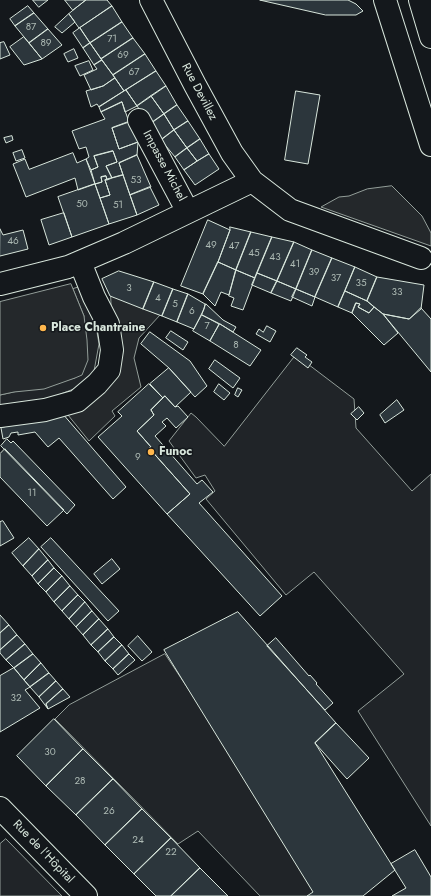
<!DOCTYPE html>
<html>
<head>
<meta charset="utf-8">
<style>
	body { margin:0 }
	canvas { display:block; background:#14181c }
</style>
</head>
<body>
<canvas width="431" height="896"></canvas>
<script>
const g = document.querySelector('canvas').getContext('2d');
g.lineJoin = 'round';
function fillPath(path, color) { g.fillStyle = color; g.fill(path, 'evenodd'); }
function strokePath(path, color, width, dash) { g.strokeStyle = color; g.lineWidth = width; g.lineCap = dash ? 'butt' : 'round'; g.setLineDash(dash || []); g.stroke(path); }
function write(font, color, halo, rows, align = 'center') {
  g.font = font + ' Jost,sans-serif'; g.lineWidth = 3; g.setLineDash([]); g.textBaseline = 'middle'; g.strokeStyle = halo; g.fillStyle = color; for (const [text, x, y, turn = 0] of rows) {
    g.save(); g.translate(x, y); g.rotate((+turn || 0) * Math.PI / 180); g.textAlign = isNaN(turn) ? turn : align; if (halo) g.strokeText(text, 0, 0); g.fillText(text, 0, 0); g.restore();
  }
}
const green = new Path2D(`
	M 83,286 L 95,320 L 99,344 L 92,382 L 45,400 L 0,408 L 0,395 L 75,378 L 84,316 L 73,289 Z
	M 296,355 L 354,399 L 356,428 L 412,491 L 431,474 L 431,826 L 358,711 L 404,674 L 314,572 L 286,595 L 206,499 L 215,491 L 205,475 L 196,478 L 169,441 L 191,413 L 196,417 L 224,446 Z
	M 165,654 L 326,896 L 260,896 L 198,831 L 178,844 L 55,719 L 69,705 Z
	M 6,839 L 62,896 L 0,896 L 0,844 Z`);
fillPath(green, '#202428');
strokePath(green, '#939e99', 1);
const parking = new Path2D(`
	M 392,186 L 422,216 L 431,233 L 431,246 L 321,207 L 339,197 L 349,196 L 367,189 Z
	M 71,284 L 84,316 L 87,340 L 88,360 L 82,375 L 75,378 L 44,389 L 14,392 L 0,395 L 0,302 Z
	M 111,295 L 160,315 L 139,338 L 134,358 L 141,387 L 112,411 L 115,416 L 89,441 L 68,415 L 83,407 L 106,390 L 114,379 Z`);
fillPath(parking, '#24282b');
strokePath(parking, '#939e99', 1);
const building = new Path2D(`
	M 33,0 L 48,0 L 39,7 Z
	M 65,0 L 86,0 L 73,10 Z
	M 86,0 L 107,0 L 112,6 L 79,28 L 69,14 Z
	M 260,0 L 348,0 L 356,4 L 363,11 L 356,15 L 326,15 Z
	M 28,6 L 34,13 L 15,26 L 10,19 Z
	M 112,6 L 122,22 L 90,43 L 80,28 Z
	M 34,13 L 48,29 L 29,43 L 15,26 Z
	M 69,14 L 75,22 L 62,33 L 55,27 Z
	M 122,22 L 133,38 L 101,59 L 90,43 Z
	M 80,28 L 90,43 L 83,48 L 73,33 Z
	M 48,29 L 62,45 L 42,59 L 29,43 Z
	M 24,37 L 42,59 L 24,65 L 10,47 Z
	M 133,38 L 145,54 L 113,75 L 101,59 Z
	M 4,42 L 10,55 L 0,59 L 0,43 Z
	M 90,43 L 102,60 L 94,65 L 83,48 Z
	M 74,49 L 78,58 L 68,62 L 64,54 Z
	M 145,54 L 156,71 L 124,91 L 113,75 Z
	M 102,60 L 115,78 L 103,86 L 91,90 L 84,75 L 97,69 L 94,65 Z
	M 89,61 L 93,70 L 80,76 L 75,66 Z
	M 156,71 L 166,86 L 137,106 L 126,90 Z
	M 115,78 L 124,91 L 99,107 L 97,104 L 91,107 L 86,91 L 103,86 Z
	M 166,86 L 177,105 L 164,114 L 151,96 Z
	M 126,90 L 137,106 L 125,112 L 122,102 L 101,112 L 99,107 Z
	M 296,91 L 320,95 L 308,164 L 285,160 Z
	M 151,96 L 164,114 L 150,124 L 137,106 Z
	M 122,102 L 129,122 L 112,128 L 119,149 L 138,142 L 137,155 L 119,163 L 123,175 L 112,178 L 106,166 L 117,162 L 113,151 L 94,156 L 98,167 L 91,170 L 86,159 L 89,157 L 86,147 L 79,149 L 72,131 L 105,119 L 101,112 Z
	M 177,105 L 188,121 L 174,130 L 164,114 Z
	M 164,114 L 174,130 L 161,140 L 150,124 Z
	M 131,121 L 138,142 L 119,149 L 112,128 Z
	M 188,121 L 200,139 L 187,148 L 174,130 Z
	M 174,130 L 187,148 L 175,157 L 161,140 Z
	M 12,136 L 13,140 L 6,143 L 4,138 Z
	M 200,139 L 209,154 L 197,161 L 187,148 Z
	M 187,148 L 197,161 L 184,170 L 175,157 Z
	M 22,150 L 25,158 L 16,161 L 13,153 Z
	M 113,151 L 117,162 L 106,166 L 112,178 L 107,180 L 106,176 L 101,177 L 102,182 L 95,184 L 91,170 L 98,167 L 94,156 Z
	M 73,153 L 77,163 L 86,159 L 95,184 L 78,190 L 75,178 L 26,197 L 13,164 L 25,159 L 29,169 Z
	M 209,154 L 219,169 L 195,185 L 184,170 Z
	M 137,155 L 151,187 L 130,195 L 119,163 Z
	M 123,175 L 137,215 L 109,224 L 100,198 L 110,195 L 105,180 Z
	M 106,176 L 107,180 L 105,180 L 110,195 L 100,198 L 95,184 L 102,182 L 101,177 Z
	M 95,184 L 109,224 L 72,237 L 58,197 Z
	M 150,187 L 159,205 L 137,215 L 130,195 Z
	M 64,213 L 72,237 L 49,245 L 41,220 Z
	M 208,220 L 230,230 L 218,262 L 203,294 L 181,286 Z
	M 230,227 L 251,232 L 236,270 L 218,262 L 230,230 Z
	M 0,229 L 3,235 L 23,230 L 28,249 L 0,256 Z
	M 251,232 L 272,237 L 255,278 L 236,270 Z
	M 272,237 L 294,242 L 277,281 L 257,273 Z
	M 294,242 L 312,250 L 296,289 L 277,281 Z
	M 312,250 L 332,258 L 315,297 L 296,289 Z
	M 332,258 L 355,267 L 338,307 L 315,297 Z
	M 218,262 L 236,270 L 229,295 L 221,292 L 215,306 L 203,294 Z
	M 355,267 L 377,277 L 367,301 L 345,291 Z
	M 236,270 L 255,278 L 243,310 L 231,306 L 234,298 L 229,296 Z
	M 119,271 L 154,282 L 143,309 L 110,296 L 102,279 Z
	M 257,273 L 277,281 L 271,293 L 252,285 Z
	M 377,277 L 424,285 L 421,309 L 409,319 L 383,314 L 367,301 Z
	M 277,281 L 296,289 L 291,301 L 271,293 Z
	M 154,282 L 173,289 L 162,316 L 143,309 Z
	M 173,289 L 188,294 L 177,322 L 162,316 Z
	M 296,289 L 315,297 L 312,306 L 292,297 Z
	M 345,291 L 367,301 L 374,307 L 369,313 L 358,307 L 360,304 L 356,303 L 352,313 L 338,307 Z
	M 188,294 L 205,304 L 204,309 L 194,329 L 177,322 Z
	M 356,303 L 360,304 L 358,307 L 369,313 L 374,307 L 383,314 L 398,333 L 384,345 L 352,313 Z
	M 206,304 L 223,320 L 236,327 L 233,332 L 220,324 L 202,315 Z
	M 421,308 L 431,319 L 431,372 L 383,314 L 409,319 Z
	M 202,315 L 219,324 L 210,341 L 193,331 Z
	M 220,324 L 261,350 L 250,366 L 210,341 Z
	M 267,326 L 276,331 L 270,342 L 256,334 L 259,329 L 263,332 Z
	M 171,331 L 188,342 L 183,350 L 166,338 Z
	M 150,332 L 190,361 L 207,386 L 195,397 L 169,368 L 141,344 Z
	M 297,348 L 307,355 L 305,357 L 312,362 L 308,368 L 291,355 Z
	M 215,360 L 240,378 L 233,388 L 209,369 Z
	M 169,368 L 191,392 L 175,407 L 165,396 L 163,398 L 150,384 Z
	M 149,384 L 163,398 L 151,410 L 154,415 L 137,431 L 151,447 L 149,448 L 190,494 L 167,514 L 98,437 L 122,416 L 118,412 Z
	M 219,384 L 230,393 L 224,400 L 214,392 Z
	M 238,388 L 242,390 L 238,397 L 235,395 Z
	M 165,396 L 175,407 L 178,406 L 188,417 L 176,428 L 167,418 L 162,422 L 166,426 L 155,436 L 197,484 L 202,480 L 213,492 L 199,503 L 282,596 L 260,616 L 167,514 L 190,494 L 149,448 L 151,447 L 137,431 L 154,415 L 151,410 Z
	M 397,400 L 404,410 L 385,423 L 380,415 Z
	M 359,407 L 364,413 L 357,420 L 351,414 Z
	M 62,413 L 126,487 L 113,499 L 59,438 L 48,447 L 35,432 L 18,435 L 18,432 L 11,433 L 9,437 L 3,439 L 1,428 Z
	M 7,439 L 11,443 L 13,441 L 75,505 L 67,514 L 1,446 Z
	M 5,449 L 64,510 L 47,526 L 0,477 L 0,454 Z
	M 3,521 L 14,538 L 0,546 L 0,522 Z
	M 29,538 L 39,549 L 23,566 L 12,553 Z
	M 51,538 L 119,611 L 108,621 L 41,547 Z
	M 39,549 L 48,560 L 32,576 L 23,566 Z
	M 112,559 L 120,569 L 102,584 L 94,574 Z
	M 48,560 L 54,568 L 38,584 L 32,576 Z
	M 54,568 L 62,576 L 46,592 L 38,584 Z
	M 62,576 L 70,586 L 54,602 L 46,592 Z
	M 70,586 L 78,595 L 62,611 L 54,602 Z
	M 78,595 L 85,602 L 69,619 L 62,611 Z
	M 85,602 L 92,611 L 76,627 L 69,619 Z
	M 92,611 L 99,619 L 83,635 L 76,627 Z
	M 238,612 L 336,723 L 315,743 L 395,870 L 363,896 L 307,896 L 313,892 L 164,650 Z
	M 0,615 L 9,625 L 0,633 Z
	M 99,619 L 108,629 L 91,645 L 83,635 Z
	M 9,625 L 17,635 L 0,650 L 0,633 Z
	M 108,629 L 114,637 L 98,652 L 91,645 Z
	M 17,635 L 25,644 L 6,660 L 0,653 L 0,650 Z
	M 138,636 L 152,652 L 142,661 L 128,646 Z
	M 114,637 L 122,645 L 105,661 L 98,652 Z
	M 276,638 L 309,676 L 310,675 L 317,683 L 316,684 L 333,703 L 325,710 L 267,646 Z
	M 25,644 L 33,654 L 14,668 L 6,660 Z
	M 122,645 L 129,654 L 113,669 L 105,661 Z
	M 33,654 L 41,663 L 24,680 L 14,668 Z
	M 129,654 L 135,660 L 118,675 L 113,669 Z
	M 41,663 L 49,673 L 30,687 L 24,680 Z
	M 14,668 L 30,687 L 25,690 L 40,708 L 0,732 L 0,676 Z
	M 49,673 L 56,681 L 39,697 L 30,687 Z
	M 56,681 L 63,689 L 46,704 L 48,709 L 39,697 Z
	M 63,689 L 70,697 L 48,709 L 46,704 Z
	M 54,719 L 83,749 L 46,786 L 17,756 Z
	M 336,723 L 369,758 L 347,779 L 315,743 Z
	M 83,749 L 113,779 L 76,815 L 46,786 Z
	M 113,779 L 142,809 L 105,845 L 76,815 Z
	M 142,809 L 171,838 L 134,874 L 105,845 Z
	M 171,838 L 200,868 L 171,896 L 156,896 L 134,874 Z
	M 415,850 L 431,877 L 431,896 L 392,896 L 406,888 L 391,864 Z
	M 200,868 L 228,896 L 171,896 Z`);
fillPath(building, '#2c363c');
strokePath(building, '#d8e6dc', 1);
const minor = new Path2D(`
	M 151,0 L 195,85 L 232,153 L 252,181 L 290,210 L 421,258
	M 139,120 L 188,212
	M 0,284 L 68,267 L 124,243 L 252,181
	M 0,416 L 45,410 L 77,401 L 97,384 L 109,370 L 112,350 L 108,324 L 94,297 L 80,262
	M 0,808 L 86,896`);
const trunk = new Path2D(`
	M 385,0 L 431,145
	M 420,0 L 431,37`);
strokePath(minor, '#d8e6dc', 24);
strokePath(trunk, '#d8e6dc', 24);
strokePath(minor, '#14181c', 22);
strokePath(trunk, '#14181c', 22);
for (const [x, y, r, color] of [
	[43,328,4,"#ffb74d"],
	[151,452,4,"#ffb74d"]
]) { const dot = new Path2D(); dot.arc(x, y, r, 0, 2 * Math.PI); g.fillStyle = color; g.fill(dot); strokePath(dot, '#14181c', 1.5); }
write('10px', '#adbab4', null, [
	["87",31,28],
	["71",112,40],
	["89",46,44],
	["69",123,56],
	["67",134,73],
	["53",136,181],
	["50",82,205],
	["51",118,206],
	["46",13,242],
	["49",211,246],
	["47",234,247],
	["45",254,254],
	["43",275,258],
	["41",295,265],
	["39",314,273],
	["37",336,279],
	["35",361,284],
	["3",129,289],
	["33",397,293],
	["4",158,299],
	["5",175,305],
	["6",192,312],
	["7",207,327],
	["8",236,346],
	["9",138,458],
	["11",32,494],
	["32",16,699],
	["30",50,753],
	["28",80,782],
	["26",109,812],
	["24",138,841],
	["22",171,853]
]);
write('12px', '#d8e6dc', '#14181c', [
	["Rue Devillez",199,92,62],
	["Impasse Michel",164,166,62],
	["Rue de l'Hôpital",43,852,46]
]);
write('bold 12px', '#d8e6dc', '#14181c', [
	["Place Chantraine",51,328],
	["Funoc",159,452]
], 'left');
</script>
</body>
</html>
